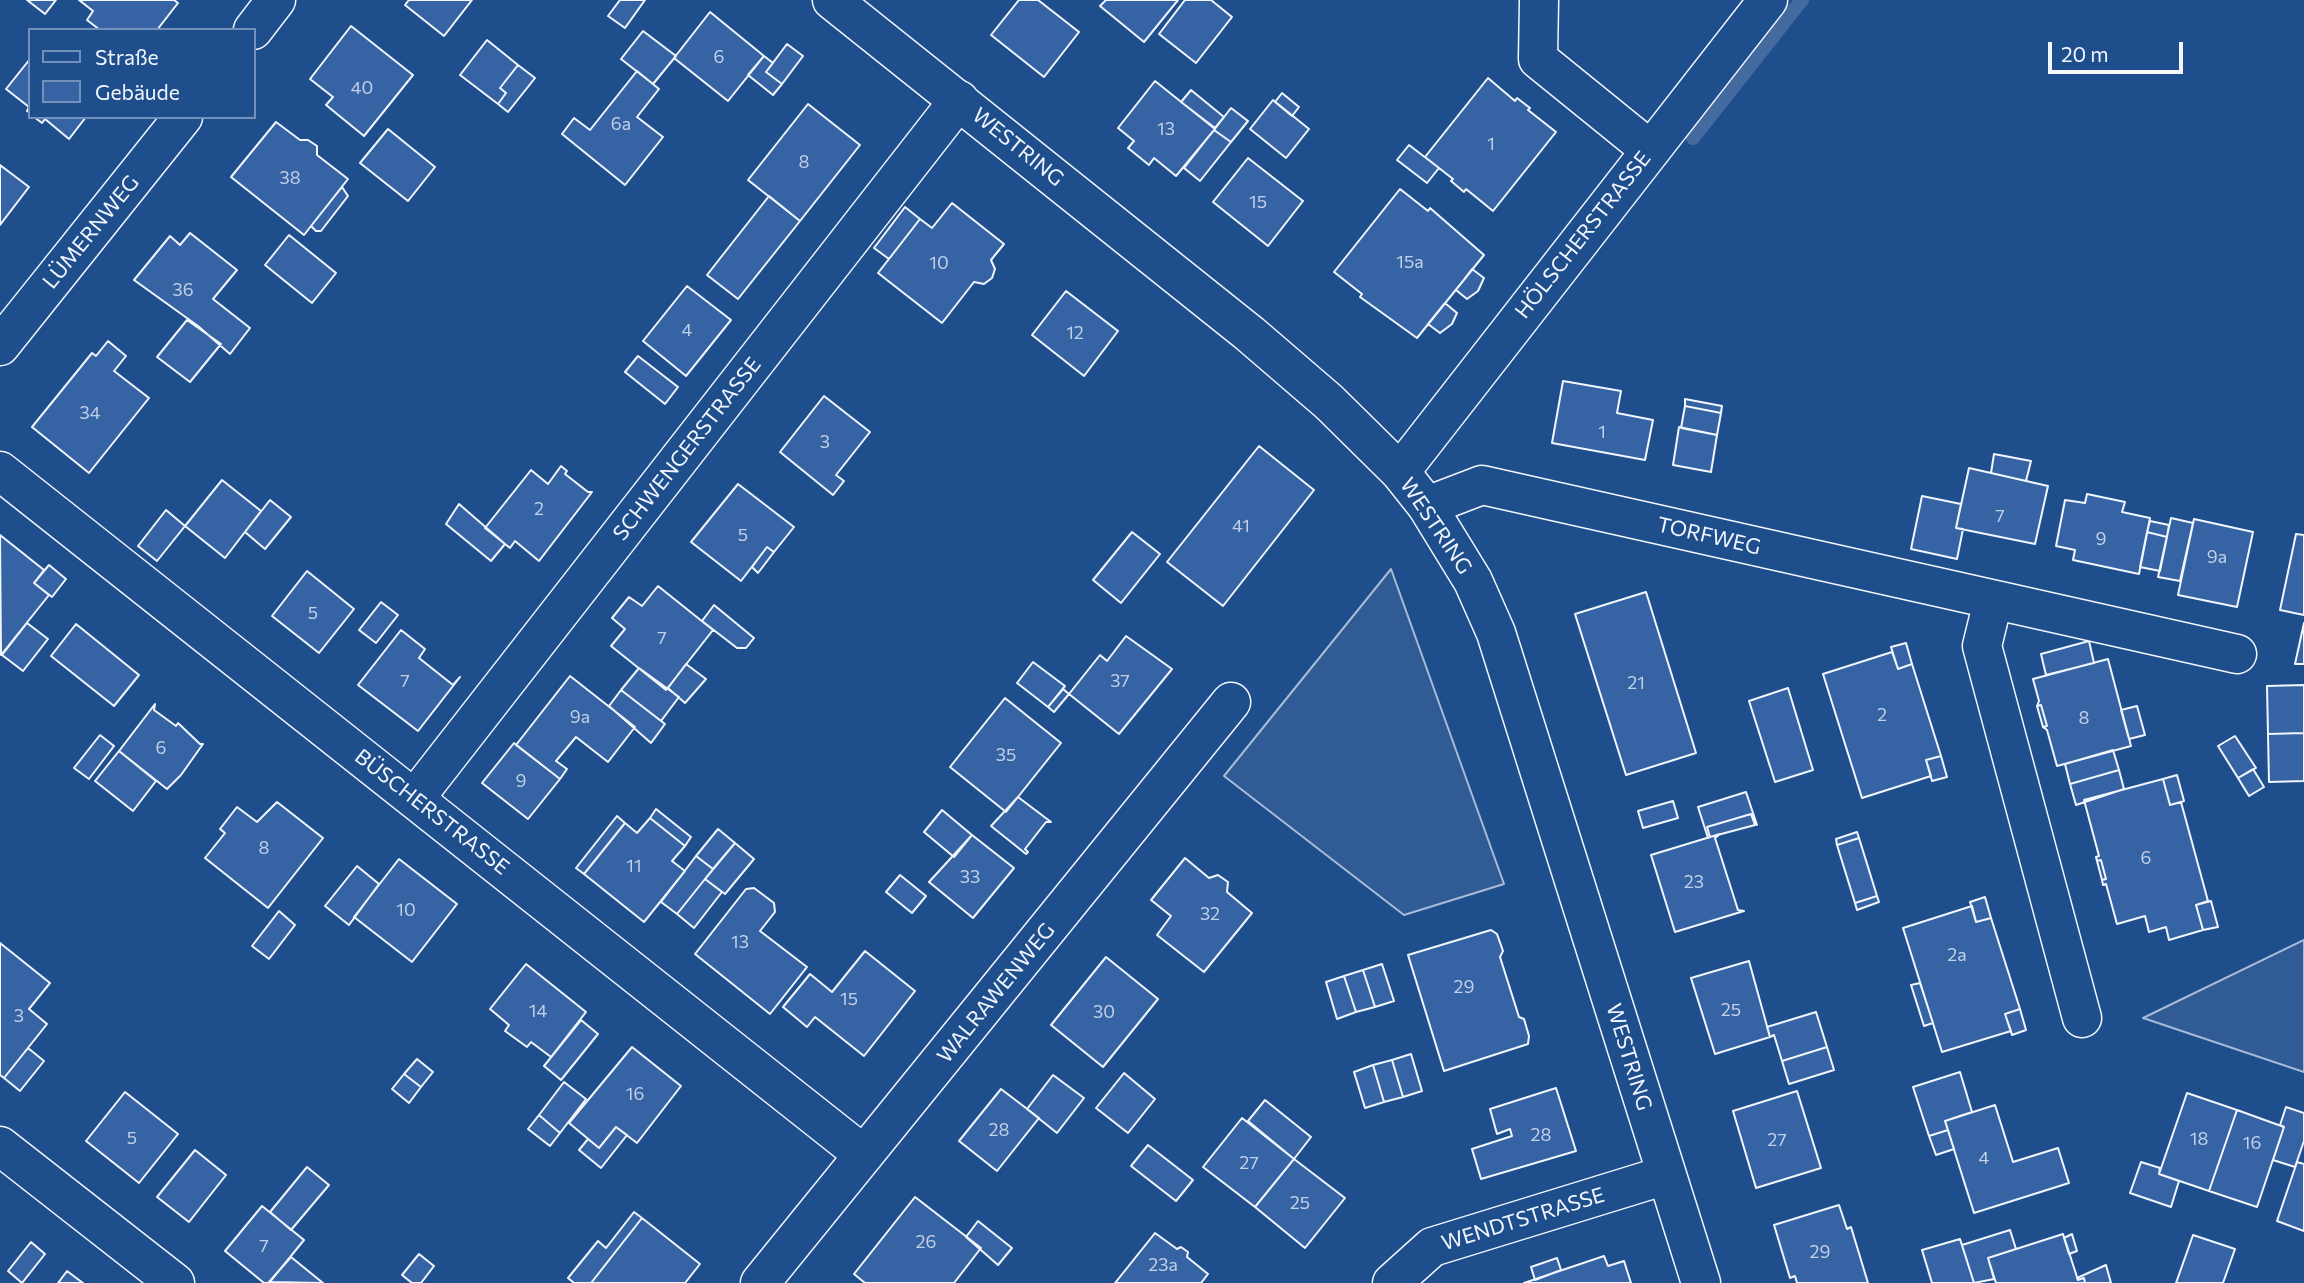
<!DOCTYPE html>
<html>
<head>
<meta charset="utf-8">
<style>
	body { margin:0 }
	#map { position:relative; width:2304px; height:1283px; overflow:hidden; background:#1f4e8c; font-family:Commissioner,sans-serif }
	canvas { display:block }
	.legend { position:absolute; left:28px; top:28px; width:228px; height:91px; box-sizing:border-box; background:#1f4e8c; border:2px solid #7391ba; margin:0; padding:9px 12px; list-style:none; font-size:21px; color:#f2f6ff }
	.legend li { display:flex; align-items:center; gap:14px; height:35px }
	.legend b { width:35px; border:2px solid #7391ba }
	.scale { position:absolute; left:2048px; top:42px; width:135px; height:32px; box-sizing:border-box; border:4px solid #f2f6ff; border-top:0; padding-left:9px; font-size:21px; line-height:24px; white-space:nowrap; color:#f2f6ff; -webkit-text-stroke:5px #1f4e8c; paint-order:stroke }
</style>
</head>
<body>
<div id="map">
<canvas width="2304" height="1283"></canvas>
<ul class="legend">
<li><b style="height:9px;background:#1f4e8c"></b>Straße</li>
<li><b style="height:19px;background:#3563a3"></b>Gebäude</li>
</ul>
<div class="scale">20 m</div>
</div>
<script>
const g = document.querySelector('canvas').getContext('2d');
g.lineJoin = 'round';
function fillPath(path, color) { g.fillStyle = color; g.fill(path, 'evenodd'); }
function strokePath(path, color, width, dash) { g.strokeStyle = color; g.lineWidth = width; g.lineCap = dash ? 'butt' : 'round'; g.setLineDash(dash || []); g.stroke(path); }
function write(font, color, halo, rows, align = 'center') {
  g.font = font + ' Commissioner,sans-serif'; g.lineWidth = 5; g.setLineDash([]); g.textBaseline = 'middle'; g.strokeStyle = halo; g.fillStyle = color; for (const [text, x, y, turn = 0] of rows) {
    g.save(); g.translate(x, y); g.rotate((+turn || 0) * Math.PI / 180); g.textAlign = isNaN(turn) ? turn : align; if (halo) g.strokeText(text, 0, 0); g.fillText(text, 0, 0); g.restore();
  }
}
const built = new Path2D(`
	M 1391,569 L 1504,884 L 1404,915 L 1224,776 Z
	M 2304,940 L 2304,1072 L 2143,1018 Z`);
fillPath(built, '#305b95');
strokePath(built, '#a8bbd7', 2);
strokePath(new Path2D(`
	M 1693,138 L 1802,0`), '#446ba0', 14);
const building = new Path2D(`
	M 27,0 L 56,0 L 45,14 Z
	M 79,0 L 174,0 L 178,3 L 157,30 L 100,30 L 87,20 L 93,11 Z
	M 409,0 L 472,0 L 444,36 L 405,5 Z
	M 620,0 L 645,0 L 625,28 L 608,16 Z
	M 1019,0 L 1038,0 L 1079,32 L 1044,77 L 991,35 Z
	M 1106,0 L 1178,0 L 1144,42 L 1100,6 Z
	M 1185,0 L 1211,0 L 1232,17 L 1196,63 L 1159,34 Z
	M 710,12 L 764,56 L 728,101 L 674,58 Z
	M 351,26 L 413,75 L 364,136 L 326,105 L 333,97 L 310,79 Z
	M 643,31 L 676,56 L 653,84 L 621,59 Z
	M 487,40 L 518,65 L 500,88 L 506,93 L 498,104 L 460,75 Z
	M 787,44 L 803,56 L 782,84 L 766,72 Z
	M 764,56 L 773,63 L 766,72 L 782,84 L 773,95 L 748,75 Z
	M 30,59 L 30,113 L 27,111 L 29,107 L 6,89 Z
	M 518,65 L 535,78 L 508,112 L 498,104 L 506,93 L 500,88 Z
	M 637,71 L 659,89 L 637,117 L 663,137 L 625,185 L 562,134 L 574,118 L 590,130 Z
	M 1488,78 L 1515,101 L 1517,98 L 1530,108 L 1528,110 L 1556,132 L 1493,211 L 1466,189 L 1464,192 L 1451,181 L 1453,179 L 1425,157 Z
	M 1155,81 L 1215,129 L 1176,176 L 1154,158 L 1149,165 L 1128,148 L 1134,141 L 1118,128 Z
	M 1191,90 L 1224,117 L 1215,128 L 1181,102 Z
	M 1282,93 L 1299,107 L 1292,116 L 1275,102 Z
	M 1273,100 L 1309,129 L 1286,158 L 1250,129 Z
	M 808,104 L 860,145 L 800,221 L 748,180 Z
	M 1231,108 L 1248,121 L 1231,142 L 1214,130 Z
	M 34,117 L 86,117 L 69,139 L 45,119 L 42,123 Z
	M 276,122 L 300,140 L 308,140 L 317,146 L 317,155 L 348,179 L 304,235 L 231,177 Z
	M 388,129 L 435,167 L 408,201 L 360,163 Z
	M 1214,130 L 1231,142 L 1200,181 L 1184,168 Z
	M 1409,145 L 1439,168 L 1427,183 L 1397,160 Z
	M 1248,158 L 1303,201 L 1268,246 L 1213,202 Z
	M 0,165 L 29,187 L 0,225 Z
	M 342,187 L 348,196 L 321,231 L 316,231 L 311,226 Z
	M 1400,189 L 1428,211 L 1430,208 L 1484,255 L 1417,338 L 1360,297 L 1362,294 L 1334,272 Z
	M 769,196 L 800,221 L 738,299 L 707,275 Z
	M 952,203 L 1004,244 L 991,260 L 995,269 L 992,278 L 984,284 L 974,282 L 942,323 L 878,273 L 920,219 L 932,228 Z
	M 905,207 L 920,219 L 889,259 L 874,248 Z
	M 190,233 L 237,270 L 213,299 L 250,328 L 230,354 L 198,326 L 134,280 L 170,236 L 180,245 Z
	M 289,235 L 336,273 L 312,303 L 265,265 Z
	M 1472,269 L 1484,278 L 1478,291 L 1467,299 L 1456,290 Z
	M 687,286 L 731,320 L 686,376 L 643,341 Z
	M 1066,291 L 1118,331 L 1084,376 L 1032,335 Z
	M 1445,303 L 1457,313 L 1452,324 L 1440,333 L 1428,324 Z
	M 187,320 L 221,344 L 190,382 L 157,357 Z
	M 108,341 L 126,356 L 114,371 L 149,398 L 89,473 L 32,427 L 92,353 L 96,356 Z
	M 638,356 L 678,387 L 665,404 L 625,372 Z
	M 1563,381 L 1621,391 L 1617,413 L 1653,420 L 1645,460 L 1552,443 Z
	M 824,396 L 870,432 L 836,475 L 844,481 L 833,495 L 780,452 Z
	M 1685,399 L 1722,406 L 1721,413 L 1685,406 Z
	M 1685,406 L 1721,413 L 1717,435 L 1681,428 Z
	M 1679,427 L 1717,435 L 1711,472 L 1673,465 Z
	M 1259,446 L 1314,490 L 1223,606 L 1167,562 Z
	M 1994,454 L 2031,461 L 2026,481 L 1991,473 Z
	M 561,466 L 567,471 L 565,474 L 588,492 L 592,492 L 539,561 L 515,541 L 510,548 L 485,528 L 531,470 L 548,484 Z
	M 1969,468 L 2048,486 L 2035,544 L 1956,528 Z
	M 222,480 L 261,511 L 225,558 L 185,526 Z
	M 738,484 L 794,527 L 774,552 L 767,547 L 741,581 L 691,542 Z
	M 2087,494 L 2125,502 L 2122,512 L 2150,518 L 2139,574 L 2073,560 L 2075,550 L 2056,546 L 2065,500 L 2085,503 Z
	M 1922,496 L 1961,504 L 1956,528 L 1963,529 L 1957,559 L 1911,549 Z
	M 270,500 L 291,517 L 265,549 L 245,532 Z
	M 459,504 L 505,544 L 491,561 L 446,524 Z
	M 166,510 L 185,526 L 157,561 L 138,546 Z
	M 2171,518 L 2193,523 L 2180,581 L 2158,577 Z
	M 2194,519 L 2253,532 L 2237,607 L 2178,595 Z
	M 2150,521 L 2169,525 L 2167,537 L 2147,532 Z
	M 1132,532 L 1160,554 L 1121,603 L 1093,580 Z
	M 2147,532 L 2167,537 L 2160,571 L 2140,567 Z
	M 2296,534 L 2304,535 L 2304,615 L 2280,610 Z
	M 0,535 L 44,570 L 34,583 L 49,595 L 1,655 Z
	M 767,547 L 774,552 L 758,573 L 752,567 Z
	M 49,565 L 66,579 L 52,597 L 34,583 Z
	M 307,571 L 354,609 L 319,653 L 272,616 Z
	M 658,586 L 713,630 L 666,690 L 611,646 L 625,629 L 612,618 L 629,597 L 642,606 Z
	M 1646,592 L 1696,753 L 1626,775 L 1575,614 Z
	M 381,602 L 398,615 L 376,643 L 359,630 Z
	M 714,605 L 754,638 L 746,648 L 737,648 L 702,621 Z
	M 27,623 L 48,639 L 23,671 L 2,655 Z
	M 2304,623 L 2304,664 L 2295,664 Z
	M 76,624 L 139,675 L 114,706 L 51,656 Z
	M 401,630 L 425,649 L 419,658 L 453,685 L 460,677 L 418,731 L 358,685 Z
	M 1126,636 L 1172,669 L 1119,734 L 1069,694 L 1100,655 L 1107,661 Z
	M 2089,641 L 2094,663 L 2046,675 L 2041,654 Z
	M 1906,643 L 1912,664 L 1898,669 L 1891,647 Z
	M 1892,652 L 1898,669 L 1912,664 L 1941,756 L 1926,760 L 1931,776 L 1862,798 L 1823,674 Z
	M 2108,659 L 2131,746 L 2057,766 L 2047,730 L 2043,727 L 2047,726 L 2041,705 L 2037,706 L 2039,701 L 2033,679 Z
	M 1033,662 L 1065,686 L 1048,707 L 1017,683 Z
	M 686,664 L 706,679 L 685,703 L 668,688 Z
	M 639,668 L 679,697 L 661,721 L 621,690 Z
	M 570,676 L 635,727 L 608,762 L 576,737 L 556,761 L 567,769 L 560,779 L 516,745 Z
	M 2304,685 L 2304,733 L 2268,734 L 2267,686 Z
	M 1788,688 L 1813,770 L 1775,782 L 1749,701 Z
	M 1063,689 L 1069,694 L 1054,712 L 1048,707 Z
	M 621,690 L 665,724 L 651,743 L 609,706 Z
	M 1005,698 L 1061,743 L 1006,812 L 950,767 Z
	M 155,704 L 154,710 L 176,726 L 178,723 L 200,744 L 203,744 L 181,775 L 167,789 L 119,751 Z
	M 2041,705 L 2047,726 L 2043,727 L 2037,706 Z
	M 2137,706 L 2145,735 L 2129,739 L 2121,710 Z
	M 2304,733 L 2304,781 L 2269,782 L 2268,734 Z
	M 100,735 L 114,746 L 89,779 L 74,768 Z
	M 2235,736 L 2256,768 L 2238,778 L 2218,746 Z
	M 514,743 L 560,779 L 528,819 L 482,783 Z
	M 2113,750 L 2119,770 L 2070,784 L 2065,764 Z
	M 119,751 L 156,781 L 133,811 L 95,781 Z
	M 1941,756 L 1947,777 L 1932,781 L 1926,760 Z
	M 2253,769 L 2264,787 L 2249,796 L 2238,778 Z
	M 2119,770 L 2124,789 L 2076,805 L 2070,784 Z
	M 2177,775 L 2184,801 L 2170,805 L 2163,779 Z
	M 2163,779 L 2170,805 L 2181,802 L 2208,901 L 2196,905 L 2203,930 L 2169,940 L 2166,927 L 2149,932 L 2145,916 L 2117,924 L 2106,884 L 2103,885 L 2102,880 L 2106,879 L 2101,860 L 2097,861 L 2096,857 L 2099,856 L 2084,800 Z
	M 1746,792 L 1757,825 L 1751,814 L 1707,827 L 1710,837 L 1708,838 L 1698,807 Z
	M 1018,797 L 1051,822 L 1046,822 L 1025,849 L 1028,852 L 1026,854 L 991,826 Z
	M 1673,801 L 1678,818 L 1643,828 L 1638,811 Z
	M 277,802 L 323,838 L 268,908 L 205,858 L 225,833 L 220,829 L 237,807 L 257,822 Z
	M 656,809 L 691,837 L 685,846 L 650,818 Z
	M 942,810 L 972,835 L 954,857 L 924,832 Z
	M 1751,814 L 1755,825 L 1710,837 L 1707,827 Z
	M 617,816 L 625,823 L 584,874 L 576,868 Z
	M 650,818 L 685,846 L 672,861 L 685,871 L 644,922 L 584,874 L 625,823 L 637,833 Z
	M 718,829 L 735,843 L 713,869 L 696,856 Z
	M 1857,832 L 1859,838 L 1837,845 L 1836,839 Z
	M 1720,834 L 1715,838 L 1738,910 L 1744,911 L 1675,932 L 1651,855 Z
	M 972,835 L 1014,868 L 973,918 L 929,882 Z
	M 1859,838 L 1877,896 L 1855,903 L 1837,845 Z
	M 735,843 L 754,859 L 725,894 L 705,879 Z
	M 696,856 L 713,869 L 677,914 L 661,902 Z
	M 1185,858 L 1209,878 L 1218,875 L 1228,882 L 1227,892 L 1252,913 L 1204,972 L 1157,935 L 1171,916 L 1151,900 Z
	M 399,859 L 457,904 L 412,962 L 354,917 Z
	M 2101,860 L 2106,879 L 2102,880 L 2097,861 Z
	M 357,866 L 379,884 L 349,925 L 325,906 Z
	M 900,875 L 926,896 L 912,913 L 886,892 Z
	M 705,879 L 722,892 L 694,928 L 677,914 Z
	M 754,888 L 774,903 L 775,912 L 760,931 L 807,967 L 770,1014 L 695,954 L 746,889 Z
	M 1877,896 L 1879,902 L 1857,910 L 1855,903 Z
	M 1985,897 L 1991,918 L 1976,922 L 1970,902 Z
	M 2211,901 L 2218,927 L 2203,930 L 2196,905 Z
	M 1972,906 L 1976,922 L 1991,918 L 2020,1009 L 2005,1014 L 2011,1031 L 1942,1052 L 1903,928 Z
	M 279,911 L 295,925 L 269,959 L 252,946 Z
	M 1491,930 L 1497,934 L 1503,951 L 1500,957 L 1519,1017 L 1524,1019 L 1529,1036 L 1528,1044 L 1444,1071 L 1408,955 Z
	M 0,943 L 50,983 L 29,1009 L 47,1024 L 4,1078 L 0,1075 Z
	M 865,951 L 915,991 L 864,1056 L 815,1017 L 807,1027 L 783,1007 L 810,974 L 832,992 Z
	M 1106,957 L 1158,999 L 1103,1067 L 1051,1025 Z
	M 1749,961 L 1770,1037 L 1715,1054 L 1691,978 Z
	M 526,964 L 586,1012 L 551,1057 L 531,1042 L 527,1047 L 505,1031 L 509,1025 L 490,1009 Z
	M 1382,964 L 1394,1001 L 1375,1007 L 1363,970 Z
	M 1363,970 L 1375,1007 L 1356,1012 L 1344,976 Z
	M 1344,976 L 1356,1012 L 1337,1019 L 1326,982 Z
	M 1920,983 L 1933,1023 L 1924,1026 L 1911,985 Z
	M 2020,1009 L 2026,1030 L 2012,1035 L 2005,1014 Z
	M 1816,1012 L 1827,1047 L 1782,1061 L 1774,1035 L 1770,1037 L 1767,1027 Z
	M 581,1020 L 598,1034 L 561,1080 L 544,1066 Z
	M 632,1047 L 681,1086 L 637,1143 L 616,1127 L 599,1148 L 569,1123 Z
	M 1827,1047 L 1834,1070 L 1789,1084 L 1782,1061 Z
	M 28,1048 L 44,1061 L 20,1091 L 4,1078 Z
	M 1411,1054 L 1422,1091 L 1403,1097 L 1392,1060 Z
	M 417,1059 L 433,1072 L 421,1087 L 404,1074 Z
	M 1392,1060 L 1403,1097 L 1384,1102 L 1373,1065 Z
	M 1373,1065 L 1384,1102 L 1365,1108 L 1354,1072 Z
	M 1960,1072 L 1972,1112 L 1945,1121 L 1948,1130 L 1929,1136 L 1913,1087 Z
	M 1124,1073 L 1155,1099 L 1128,1133 L 1096,1108 Z
	M 404,1074 L 421,1087 L 409,1103 L 392,1089 Z
	M 1053,1075 L 1084,1098 L 1057,1133 L 1027,1109 Z
	M 564,1082 L 586,1099 L 560,1133 L 539,1115 Z
	M 1556,1088 L 1576,1151 L 1481,1179 L 1472,1149 L 1512,1136 L 1510,1129 L 1497,1134 L 1490,1109 Z
	M 1001,1089 L 1039,1118 L 997,1171 L 959,1141 Z
	M 1797,1091 L 1821,1168 L 1756,1188 L 1733,1111 Z
	M 125,1092 L 178,1134 L 139,1183 L 86,1141 Z
	M 2187,1093 L 2237,1110 L 2209,1191 L 2159,1174 Z
	M 1265,1100 L 1311,1137 L 1294,1159 L 1248,1121 Z
	M 1995,1105 L 2013,1162 L 2058,1148 L 2069,1183 L 1974,1213 L 1945,1121 Z
	M 2286,1107 L 2304,1113 L 2304,1141 L 2295,1167 L 2273,1160 L 2284,1127 L 2280,1125 Z
	M 2237,1110 L 2284,1127 L 2257,1207 L 2209,1191 Z
	M 539,1115 L 560,1133 L 550,1146 L 528,1129 Z
	M 1242,1118 L 1294,1159 L 1255,1207 L 1203,1167 Z
	M 616,1127 L 627,1135 L 601,1168 L 579,1150 L 588,1139 L 599,1148 Z
	M 1948,1130 L 1954,1149 L 1936,1155 L 1929,1136 Z
	M 1148,1145 L 1193,1180 L 1176,1201 L 1131,1166 Z
	M 195,1150 L 226,1175 L 189,1222 L 157,1197 Z
	M 1294,1159 L 1345,1198 L 1305,1248 L 1255,1207 Z
	M 2141,1162 L 2160,1168 L 2159,1174 L 2179,1181 L 2171,1207 L 2130,1193 Z
	M 2297,1162 L 2304,1164 L 2304,1231 L 2277,1221 Z
	M 307,1167 L 329,1185 L 291,1230 L 270,1212 Z
	M 915,1197 L 981,1248 L 954,1283 L 865,1283 L 854,1274 Z
	M 1839,1205 L 1847,1229 L 1851,1227 L 1868,1283 L 1797,1283 L 1795,1276 L 1790,1278 L 1774,1225 Z
	M 262,1206 L 304,1240 L 269,1283 L 264,1283 L 225,1251 Z
	M 634,1212 L 642,1218 L 591,1283 L 574,1283 L 568,1278 L 598,1241 L 606,1248 Z
	M 642,1218 L 700,1264 L 685,1283 L 591,1283 Z
	M 978,1221 L 1012,1248 L 998,1265 L 966,1237 Z
	M 2010,1230 L 2016,1249 L 1988,1258 L 1994,1279 L 1974,1283 L 1962,1245 Z
	M 1155,1233 L 1177,1249 L 1181,1247 L 1188,1252 L 1187,1257 L 1208,1274 L 1201,1283 L 1115,1283 Z
	M 2063,1234 L 2078,1280 L 2084,1278 L 2085,1283 L 1996,1283 L 1988,1258 Z
	M 2072,1234 L 2077,1251 L 2069,1254 L 2064,1238 Z
	M 2193,1235 L 2235,1249 L 2223,1283 L 2176,1283 Z
	M 1960,1239 L 1974,1283 L 1932,1283 L 1922,1250 Z
	M 31,1242 L 45,1254 L 22,1283 L 8,1271 Z
	M 419,1254 L 434,1266 L 421,1283 L 412,1283 L 402,1275 Z
	M 1604,1256 L 1608,1266 L 1624,1261 L 1631,1283 L 1524,1283 Z
	M 291,1257 L 323,1283 L 269,1282 Z
	M 1557,1258 L 1561,1270 L 1535,1280 L 1531,1267 Z
	M 2106,1265 L 2111,1283 L 2085,1283 L 2084,1278 L 2078,1280 L 2077,1278 Z
	M 67,1271 L 83,1283 L 58,1283 Z`);
fillPath(building, '#3563a3');
strokePath(building, '#f2f6ff', 2);
const minor = new Path2D(`
	M 1539,0 L 1538,59 L 1649,149
	M 253,30 L 276,0
	M 0,346 L 183,117
	M 0,471 L 864,1155
	M 1400,472 L 1768,0
	M 1427,506 L 1482,485 L 2237,654
	M 1993,601 L 1982,646 L 2082,1018
	M 415,798 L 959,100
	M 0,1146 L 175,1283
	M 760,1283 L 1231,702
	M 1392,1283 L 1432,1247 L 1666,1175`);
const major = new Path2D(`
	M 832,0 L 1250,334 L 1329,402 L 1400,472 L 1427,506 L 1473,581 L 1496,633 L 1701,1283`);
strokePath(minor, '#f2f6ff', 41);
strokePath(major, '#f2f6ff', 41);
strokePath(minor, '#1f4e8c', 38);
strokePath(major, '#1f4e8c', 38);
write('18px', '#c3d1e8', null, [
	["6",719,57],
	["40",362,88],
	["6a",621,124],
	["13",1166,129],
	["1",1491,144],
	["8",804,162],
	["38",290,178],
	["15",1258,202],
	["15a",1410,262],
	["10",939,263],
	["36",183,290],
	["4",687,330],
	["12",1075,333],
	["34",90,413],
	["1",1602,432],
	["3",825,442],
	["2",539,509],
	["7",2000,516],
	["41",1241,526],
	["5",743,535],
	["9",2101,539],
	["9a",2217,557],
	["5",313,613],
	["7",662,638],
	["7",405,681],
	["37",1120,681],
	["21",1636,683],
	["2",1882,715],
	["9a",580,717],
	["8",2084,718],
	["6",161,748],
	["35",1006,755],
	["9",521,781],
	["8",264,848],
	["6",2146,858],
	["11",634,866],
	["33",970,877],
	["23",1694,882],
	["10",406,910],
	["32",1210,914],
	["13",740,942],
	["2a",1957,955],
	["29",1464,987],
	["15",849,999],
	["25",1731,1010],
	["14",538,1011],
	["30",1104,1012],
	["3",19,1016],
	["16",635,1094],
	["28",999,1130],
	["28",1541,1135],
	["5",132,1138],
	["18",2199,1139],
	["27",1777,1140],
	["16",2252,1143],
	["4",1984,1158],
	["27",1249,1163],
	["25",1300,1203],
	["26",926,1242],
	["7",264,1246],
	["29",1820,1252],
	["23a",1163,1265]
]);
write('21px', '#f2f6ff', '#1f4e8c', [
	["WESTRING",1018,147,39],
	["LÜMERNWEG",91,232,-51],
	["HÖLSCHERSTRASSE",1583,235,-52],
	["SCHWENGERSTRASSE",687,449,-52],
	["WESTRING",1436,526,56],
	["TORFWEG",1709,536,13],
	["BÜSCHERSTRASSE",432,812,38],
	["WALRAWENWEG",996,993,-51],
	["WESTRING",1629,1057,73],
	["WENDTSTRASSE",1523,1219,-17]
]);
</script>
</body>
</html>
